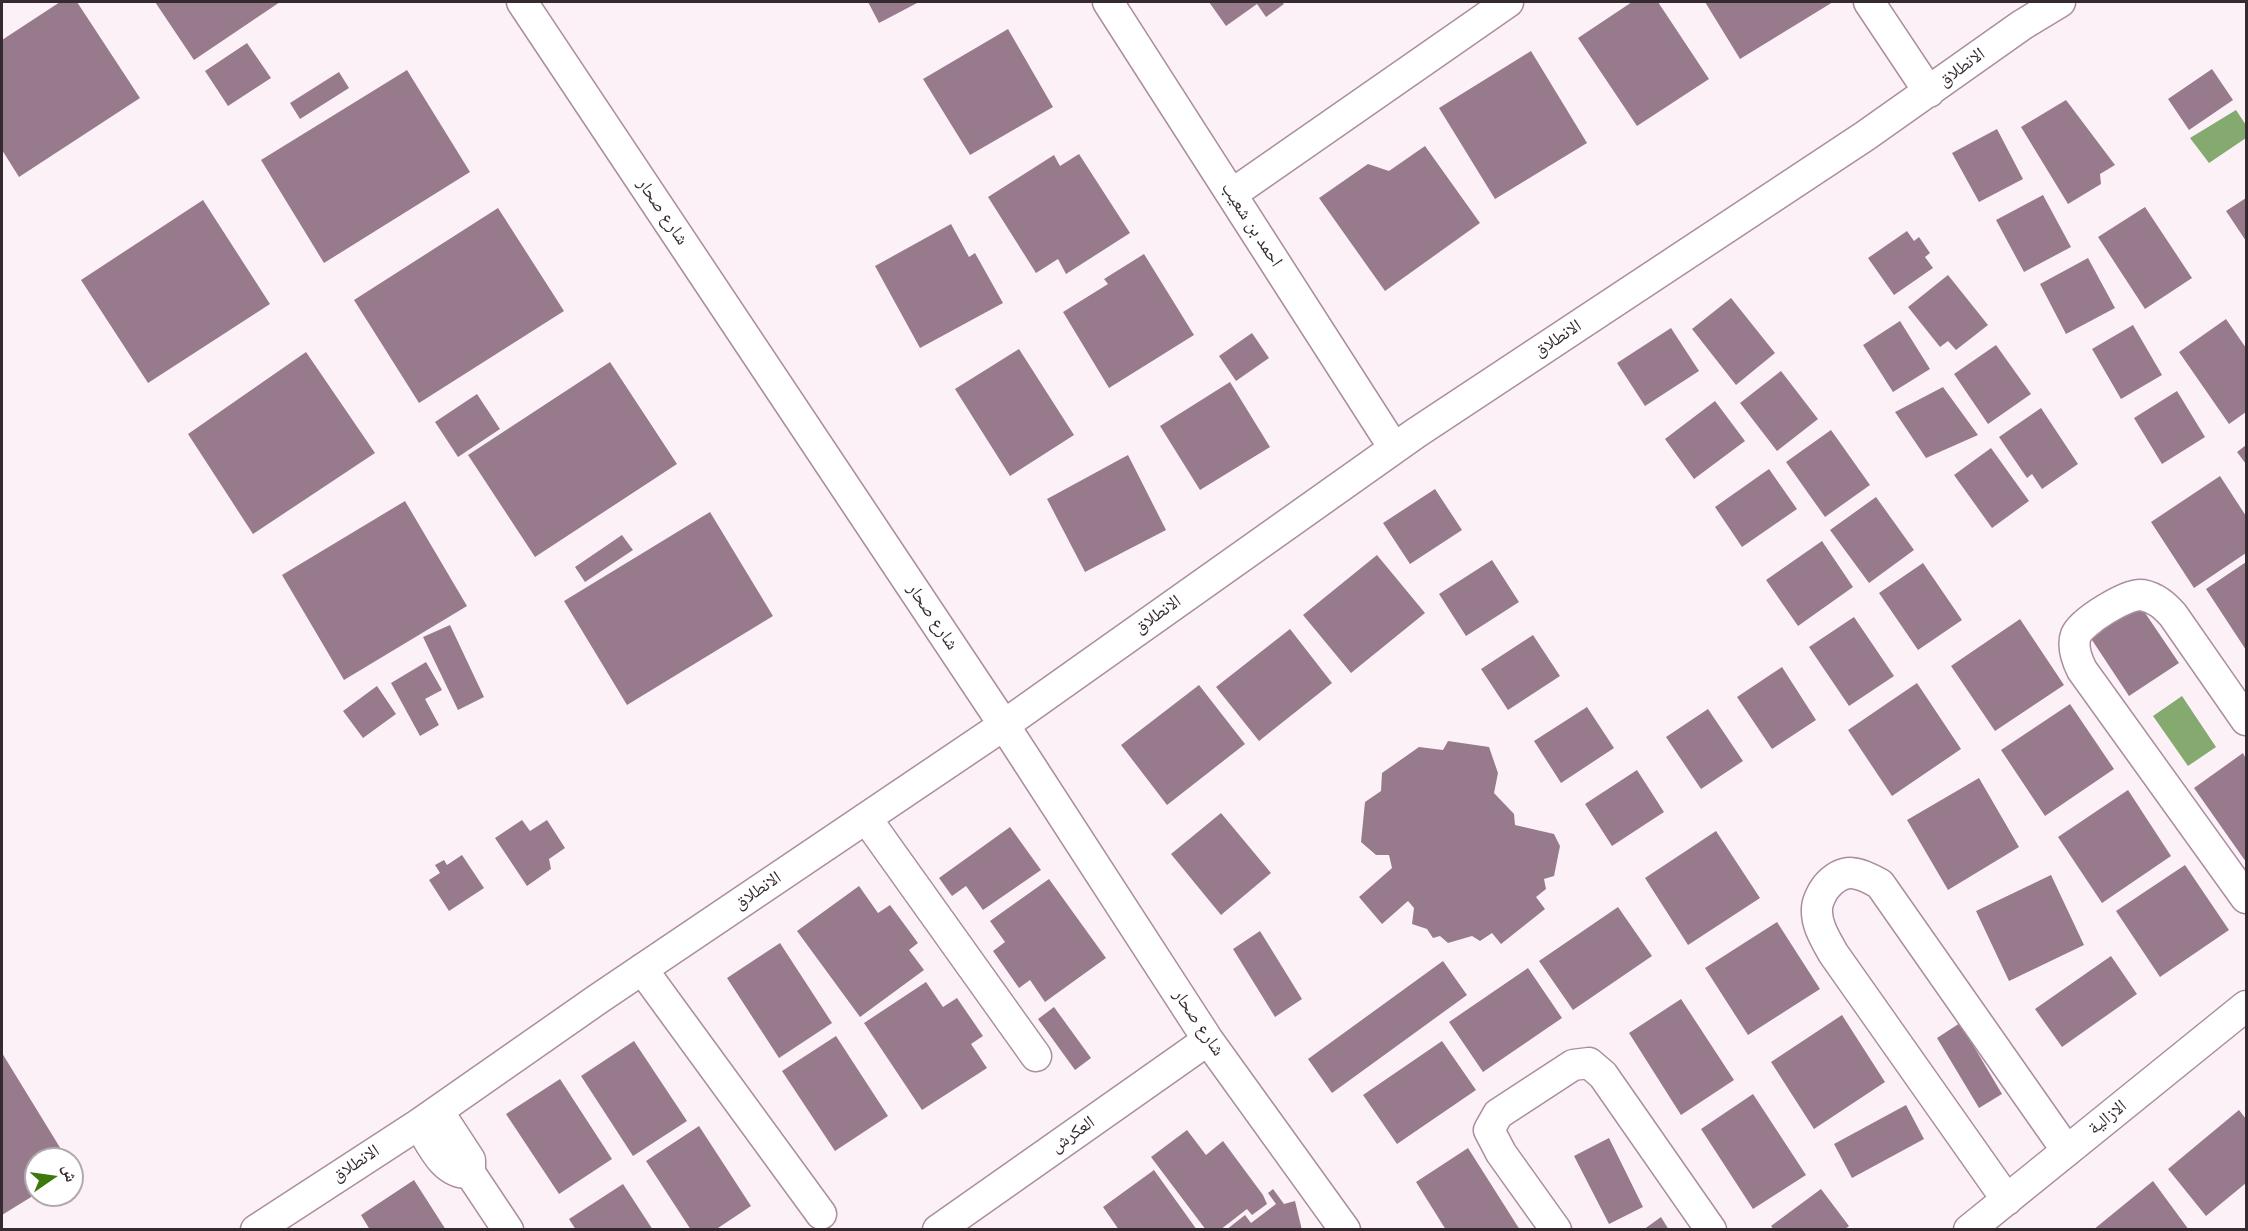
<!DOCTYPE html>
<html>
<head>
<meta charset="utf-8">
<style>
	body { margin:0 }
	#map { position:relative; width:2248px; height:1231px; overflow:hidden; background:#fdf1f8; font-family:Roboto,"Noto Naskh Arabic",sans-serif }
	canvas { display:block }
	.frame { position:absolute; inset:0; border:3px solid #362a31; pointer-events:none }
	.north { position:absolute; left:24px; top:1147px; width:60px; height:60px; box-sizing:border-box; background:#fff; border:2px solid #afaaad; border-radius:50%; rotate:77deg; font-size:16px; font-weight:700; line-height:24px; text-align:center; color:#362a31 }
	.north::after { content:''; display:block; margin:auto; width:21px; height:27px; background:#3e780d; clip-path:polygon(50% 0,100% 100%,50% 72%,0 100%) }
</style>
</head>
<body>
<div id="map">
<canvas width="2248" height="1231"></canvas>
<div class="frame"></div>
<div class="north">ش</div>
</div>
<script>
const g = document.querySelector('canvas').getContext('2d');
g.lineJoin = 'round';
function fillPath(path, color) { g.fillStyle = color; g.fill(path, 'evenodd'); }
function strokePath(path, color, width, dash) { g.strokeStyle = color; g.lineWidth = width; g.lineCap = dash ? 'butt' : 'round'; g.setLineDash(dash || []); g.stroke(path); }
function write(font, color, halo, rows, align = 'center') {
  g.font = font + ' Roboto,"Noto Naskh Arabic",sans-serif'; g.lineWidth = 5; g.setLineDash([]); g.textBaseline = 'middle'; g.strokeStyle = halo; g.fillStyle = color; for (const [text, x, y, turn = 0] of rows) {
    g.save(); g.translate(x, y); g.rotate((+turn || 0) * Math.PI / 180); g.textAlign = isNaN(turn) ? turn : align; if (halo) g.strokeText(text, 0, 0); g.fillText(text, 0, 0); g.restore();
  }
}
fillPath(new Path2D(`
	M 2236,110 L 2246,125 L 2246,138 L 2209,163 L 2190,138 Z
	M 2182,696 L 2216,747 L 2188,766 L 2153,716 Z`), '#85aa70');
fillPath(new Path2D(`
	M 60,2 L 77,2 L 140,98 L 19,177 L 2,150 L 2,40 Z
	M 155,2 L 280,2 L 194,60 Z
	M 868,2 L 919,2 L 879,23 Z
	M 1209,2 L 1282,2 L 1284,4 L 1266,17 L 1257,4 L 1226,26 Z
	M 1632,2 L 1658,2 L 1709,79 L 1637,126 L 1578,38 Z
	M 1705,2 L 1833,2 L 1740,59 Z
	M 1008,29 L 1053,107 L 970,155 L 923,79 Z
	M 247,43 L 271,78 L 228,106 L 205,71 Z
	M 1531,51 L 1587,143 L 1495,199 L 1439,108 Z
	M 2212,69 L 2233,100 L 2189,130 L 2168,99 Z
	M 407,70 L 470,172 L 324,263 L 261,160 Z
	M 339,72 L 349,88 L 300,119 L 290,103 Z
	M 2066,100 L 2115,165 L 2100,174 L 2101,184 L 2068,204 L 2021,127 Z
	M 1997,129 L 2023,179 L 1979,202 L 1952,153 Z
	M 1425,146 L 1480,223 L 1385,291 L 1319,198 L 1368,164 L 1389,171 Z
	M 1079,154 L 1130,233 L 1066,274 L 1058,259 L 1036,273 L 988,197 L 1054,155 L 1060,166 Z
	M 2043,195 L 2071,247 L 2024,272 L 1996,220 Z
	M 2246,198 L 2246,241 L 2226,211 Z
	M 203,200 L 270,304 L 148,383 L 81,280 Z
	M 2145,207 L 2192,278 L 2145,309 L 2098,237 Z
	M 498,208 L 564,311 L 419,403 L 354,300 Z
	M 951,224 L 969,257 L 975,253 L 1003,303 L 920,348 L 875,266 Z
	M 1907,231 L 1914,241 L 1919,237 L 1930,253 L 1925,257 L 1933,268 L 1894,295 L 1868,258 Z
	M 1144,254 L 1194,335 L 1109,388 L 1063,312 L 1108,284 L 1104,279 Z
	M 2088,258 L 2115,308 L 2066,334 L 2040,284 Z
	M 1948,275 L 1988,325 L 1956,350 L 1948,341 L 1940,347 L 1908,307 Z
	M 1731,298 L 1775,353 L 1736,385 L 1692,329 Z
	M 2226,319 L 2246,348 L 2246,412 L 2229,424 L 2179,352 Z
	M 1900,321 L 1930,369 L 1893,392 L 1863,345 Z
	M 2133,325 L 2162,375 L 2121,399 L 2092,349 Z
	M 1671,328 L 1699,371 L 1645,406 L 1617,363 Z
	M 1252,333 L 1269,358 L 1236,381 L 1219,356 Z
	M 1996,345 L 2031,394 L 1988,424 L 1954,374 Z
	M 1019,349 L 1074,435 L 1010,476 L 955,389 Z
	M 306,352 L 375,453 L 253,534 L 188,434 Z
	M 610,362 L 677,464 L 535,557 L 468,455 Z
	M 1781,371 L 1818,419 L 1777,451 L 1740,403 Z
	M 1230,382 L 1270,447 L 1200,490 L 1160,426 Z
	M 1943,387 L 1978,435 L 1926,458 L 1895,412 Z
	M 2177,391 L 2205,437 L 2162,464 L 2134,418 Z
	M 477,394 L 500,429 L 458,457 L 435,422 Z
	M 1715,401 L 1745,441 L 1694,479 L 1665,439 Z
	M 2041,408 L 2078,464 L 2042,489 L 2032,474 L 2027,478 L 1999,437 Z
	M 1831,430 L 1870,485 L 1825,517 L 1786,462 Z
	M 2246,445 L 2246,464 L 2237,452 Z
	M 1991,448 L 2029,501 L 1992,528 L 1954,475 Z
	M 1128,455 L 1166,530 L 1085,572 L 1047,499 Z
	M 1769,469 L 1797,509 L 1742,547 L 1715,507 Z
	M 2220,476 L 2246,516 L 2246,553 L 2194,588 L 2151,522 Z
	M 1435,489 L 1462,530 L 1410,564 L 1383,523 Z
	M 1876,497 L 1914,550 L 1869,583 L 1830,530 Z
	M 405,501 L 467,606 L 344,680 L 282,575 Z
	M 710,512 L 773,616 L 627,705 L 564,601 Z
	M 622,535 L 633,550 L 585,582 L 575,567 Z
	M 1822,541 L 1853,587 L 1798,626 L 1766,580 Z
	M 1377,555 L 1425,613 L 1351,673 L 1303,615 Z
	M 1492,560 L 1519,602 L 1466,636 L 1439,594 Z
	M 2246,562 L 2246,650 L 2206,589 Z
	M 1923,563 L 1962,620 L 1918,650 L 1879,593 Z
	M 2139,604 L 2179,663 L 2129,696 L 2090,637 Z
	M 1854,617 L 1894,676 L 1849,706 L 1809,647 Z
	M 2020,619 L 2064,685 L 1995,731 L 1951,666 Z
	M 450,625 L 484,697 L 458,710 L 423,637 Z
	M 1290,629 L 1332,683 L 1259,741 L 1216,687 Z
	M 1533,635 L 1560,676 L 1508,710 L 1481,669 Z
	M 426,662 L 442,690 L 425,699 L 439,725 L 420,736 L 391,683 Z
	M 1782,667 L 1816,720 L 1772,749 L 1737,697 Z
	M 1917,683 L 1961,749 L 1892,796 L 1848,730 Z
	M 1199,685 L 1245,744 L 1167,805 L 1121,745 Z
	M 377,686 L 396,714 L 363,738 L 343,711 Z
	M 2070,704 L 2114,769 L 2045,816 L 2001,750 Z
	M 1587,707 L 1614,748 L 1561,783 L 1534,741 Z
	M 1708,709 L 1743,761 L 1701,789 L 1666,737 Z
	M 1448,741 L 1489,747 L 1498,773 L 1494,793 L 1514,814 L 1515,825 L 1554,834 L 1560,846 L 1554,876 L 1544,879 L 1546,889 L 1536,897 L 1545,909 L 1501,944 L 1492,933 L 1480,941 L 1472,936 L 1448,943 L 1440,936 L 1433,938 L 1427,929 L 1412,924 L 1414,908 L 1408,901 L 1382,924 L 1359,897 L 1392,868 L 1389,855 L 1376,855 L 1361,842 L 1365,802 L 1381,791 L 1382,773 L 1419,747 L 1443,750 Z
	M 2243,753 L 2246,759 L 2246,862 L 2194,788 Z
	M 1637,770 L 1664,812 L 1612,846 L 1585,804 Z
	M 1979,778 L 2019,847 L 1948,890 L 1907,820 Z
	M 2128,790 L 2171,856 L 2102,903 L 2058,837 Z
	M 1221,813 L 1271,873 L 1221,915 L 1171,854 Z
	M 522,820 L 530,831 L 547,820 L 565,848 L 549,859 L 551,869 L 527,886 L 495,838 Z
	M 1010,827 L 1041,870 L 983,910 L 966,886 L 952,896 L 939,878 Z
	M 1716,831 L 1760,898 L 1688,945 L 1645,878 Z
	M 462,855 L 484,888 L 449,911 L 429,880 L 440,873 L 435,865 L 444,860 L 447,865 Z
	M 2185,865 L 2229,930 L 2160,977 L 2116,911 Z
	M 2051,875 L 2084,945 L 2009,981 L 1976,911 Z
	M 1049,879 L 1106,958 L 1045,1002 L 1030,980 L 1019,988 L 993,951 L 1005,942 L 990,921 Z
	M 859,886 L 878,913 L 890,905 L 918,943 L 909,950 L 924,970 L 860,1017 L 797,931 Z
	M 1618,907 L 1652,956 L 1573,1010 L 1539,961 Z
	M 1777,922 L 1820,989 L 1748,1035 L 1705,968 Z
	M 1260,931 L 1302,999 L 1275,1017 L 1233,949 Z
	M 780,943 L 832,1023 L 779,1058 L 727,978 Z
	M 2111,956 L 2137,994 L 2062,1047 L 2035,1009 Z
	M 1443,961 L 1467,995 L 1332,1093 L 1308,1059 Z
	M 1528,968 L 1562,1018 L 1483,1072 L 1449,1022 Z
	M 926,982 L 943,1007 L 957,998 L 983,1036 L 971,1044 L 987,1068 L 922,1110 L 864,1023 Z
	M 1681,999 L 1734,1080 L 1681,1115 L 1629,1033 Z
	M 1054,1007 L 1091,1058 L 1075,1070 L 1038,1019 Z
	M 1842,1015 L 1885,1082 L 1814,1129 L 1771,1062 Z
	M 1960,1023 L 2002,1094 L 1979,1108 L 1937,1038 Z
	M 836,1036 L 888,1116 L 835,1151 L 782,1071 Z
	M 634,1041 L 687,1121 L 633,1156 L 581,1076 Z
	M 1442,1041 L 1476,1090 L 1397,1144 L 1363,1095 Z
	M 2,1053 L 67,1159 L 36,1159 L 36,1194 L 2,1215 Z
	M 560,1079 L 612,1159 L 559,1194 L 506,1114 Z
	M 1753,1094 L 1806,1175 L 1753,1209 L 1701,1129 Z
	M 1906,1105 L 1924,1139 L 1852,1178 L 1834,1144 Z
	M 2239,1110 L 2246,1119 L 2246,1183 L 2206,1216 L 2168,1169 Z
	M 699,1126 L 751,1206 L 715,1230 L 691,1230 L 646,1161 Z
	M 1187,1130 L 1206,1155 L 1223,1141 L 1263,1195 L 1267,1204 L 1252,1215 L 1247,1209 L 1220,1230 L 1206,1230 L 1151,1157 Z
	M 1609,1138 L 1643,1207 L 1609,1224 L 1574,1156 Z
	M 1468,1148 L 1520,1230 L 1446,1230 L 1416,1182 Z
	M 1154,1170 L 1197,1230 L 1119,1230 L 1103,1207 Z
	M 414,1180 L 446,1230 L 370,1230 L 361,1215 Z
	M 2153,1181 L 2189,1230 L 2093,1230 Z
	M 623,1184 L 653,1230 L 576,1230 L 569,1219 Z
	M 1273,1189 L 1284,1204 L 1295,1201 L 1302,1230 L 1226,1230 L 1245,1215 L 1251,1223 L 1276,1204 L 1268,1193 Z
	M 1821,1189 L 1849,1226 L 1844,1230 L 1774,1230 L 1771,1226 Z
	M 1661,1217 L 1669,1230 L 1643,1230 Z`), '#977b8c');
const street = new Path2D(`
	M 522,2 L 1004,725 L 1208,1040 L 1345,1230
	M 1108,2 L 1394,448
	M 1869,2 L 1929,92
	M 1232,194 L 1508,2
	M 2246,720 L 2173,615 C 2164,605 2156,598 2142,595 C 2128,593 2082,621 2076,635 C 2072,646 2077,660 2082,670 L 2246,898
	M 866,818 L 1036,1056
	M 642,969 L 821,1214
	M 438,1111 L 470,1160 L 470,1173 L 508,1230
	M 419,1124 C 431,1143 443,1175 470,1173
	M 2007,1200 L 1833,953 C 1826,940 1816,925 1817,909 C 1817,902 1822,892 1826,887 C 1844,866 1859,872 1880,884 L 2067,1151
	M 256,1230 L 419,1124 L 598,999 L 1004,725 L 1416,433 L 1865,136 L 2022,25 L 2060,2
	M 938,1230 L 1208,1040
	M 1556,1230 L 1501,1153 L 1489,1130 L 1498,1114 L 1573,1065 L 1589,1063 L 1603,1075 L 1711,1230
	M 1969,1230 L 2246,1006`);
strokePath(street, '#aa8e9f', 33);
strokePath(street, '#fff', 30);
write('18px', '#362a31', '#fff', [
	["الانطلاق",1962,68,-36],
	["شارع صحار",662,212,56],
	["احمد بن شعيب",1251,225,57],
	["الانطلاق",1558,339,-33],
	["الانطلاق",1158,615,-35],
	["شارع صحار",932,617,56],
	["الانطلاق",758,891,-34],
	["شارع صحار",1198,1023,56],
	["الازالية",2108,1118,-39],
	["العكرش",1073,1135,-35],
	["الانطلاق",356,1164,-33]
]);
</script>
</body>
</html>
